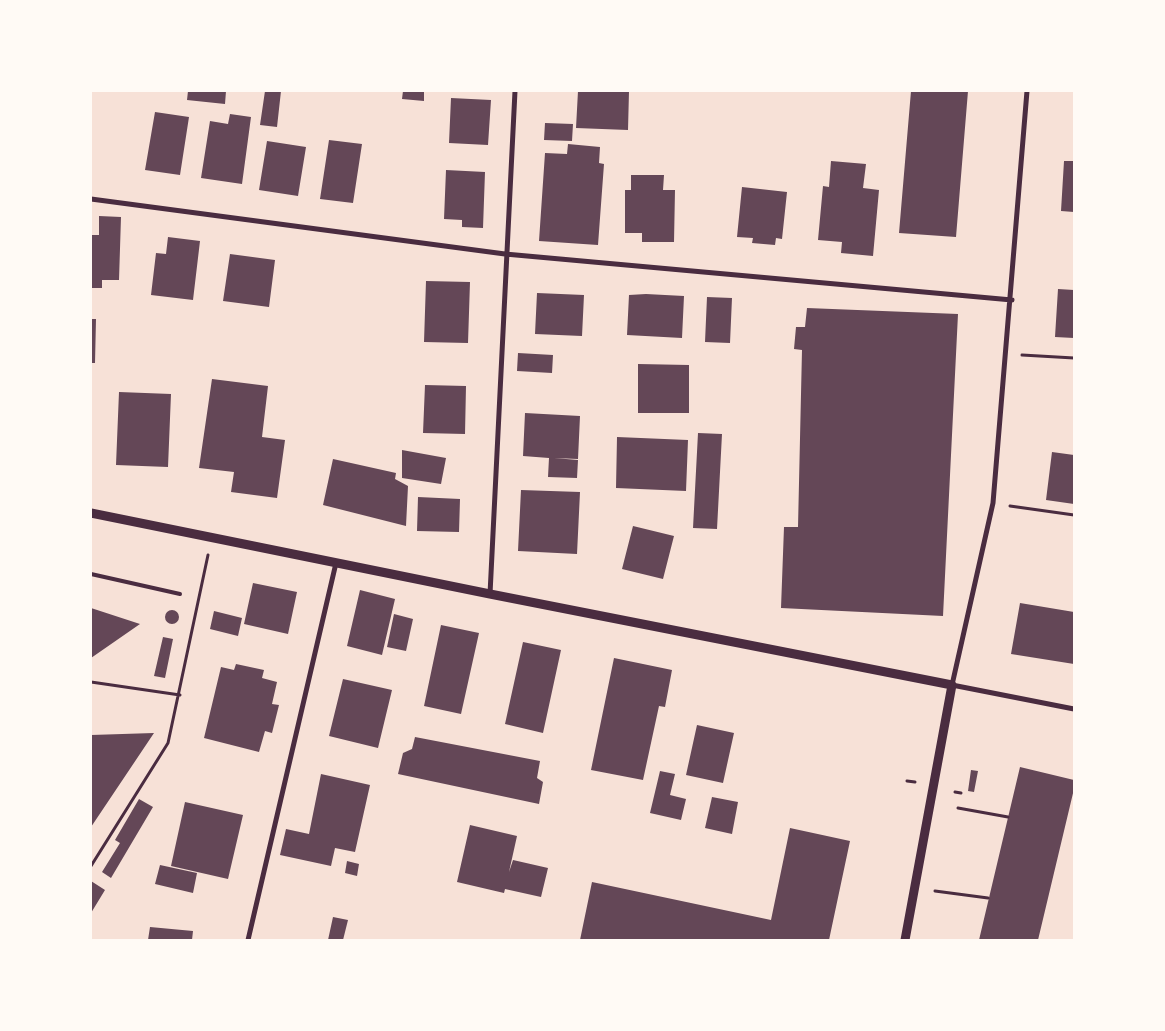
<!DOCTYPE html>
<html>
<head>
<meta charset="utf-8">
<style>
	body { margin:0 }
	#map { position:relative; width:1165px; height:1031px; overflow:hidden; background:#f7e1d7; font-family:"Varela Round",sans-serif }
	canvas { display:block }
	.frame { position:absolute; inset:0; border:92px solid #fffaf5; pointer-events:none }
</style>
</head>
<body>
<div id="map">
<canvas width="1165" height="1031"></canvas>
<div class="frame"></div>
</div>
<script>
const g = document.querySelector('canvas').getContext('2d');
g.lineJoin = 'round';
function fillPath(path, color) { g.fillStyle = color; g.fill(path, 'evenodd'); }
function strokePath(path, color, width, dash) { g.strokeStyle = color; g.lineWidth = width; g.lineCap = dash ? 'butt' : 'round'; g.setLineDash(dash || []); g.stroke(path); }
fillPath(new Path2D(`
	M 188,91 L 226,91 L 225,104 L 187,100 Z
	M 265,91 L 281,91 L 277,127 L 260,125 Z
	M 403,91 L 424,91 L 424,101 L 402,99 Z
	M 578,91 L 629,91 L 628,130 L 576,128 Z
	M 911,91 L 968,91 L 956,237 L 899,233 Z
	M 451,98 L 491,100 L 488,145 L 449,143 Z
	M 155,112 L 189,117 L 180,175 L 145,170 Z
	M 230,114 L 251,117 L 242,184 L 201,178 L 210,121 L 228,124 Z
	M 545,123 L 573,124 L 572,141 L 544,140 Z
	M 329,140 L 362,144 L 353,203 L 320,199 Z
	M 267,141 L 306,147 L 298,196 L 259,190 Z
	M 568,144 L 600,147 L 599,163 L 604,164 L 598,245 L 539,241 L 545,153 L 567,154 Z
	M 831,161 L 866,164 L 863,188 L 879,190 L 873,256 L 841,253 L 842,242 L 818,240 L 823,186 L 829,187 Z
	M 1064,161 L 1074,161 L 1074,212 L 1061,211 Z
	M 446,170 L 485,172 L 483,228 L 462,227 L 462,220 L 444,219 Z
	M 631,175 L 664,175 L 663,190 L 675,190 L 674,242 L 642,242 L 642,233 L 625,233 L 625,190 L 631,190 Z
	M 742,187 L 787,192 L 782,239 L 776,238 L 775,245 L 752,243 L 753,238 L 737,237 Z
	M 99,216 L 121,217 L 119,280 L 102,280 L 102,288 L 91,288 L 91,235 L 99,235 Z
	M 168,237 L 200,241 L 193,300 L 151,295 L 156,253 L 166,254 Z
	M 230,254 L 275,260 L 269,307 L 223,301 Z
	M 426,281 L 470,282 L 468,343 L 424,342 Z
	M 1058,289 L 1074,290 L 1074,338 L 1055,337 Z
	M 537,293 L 584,295 L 582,336 L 535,334 Z
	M 646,294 L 684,296 L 682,338 L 627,335 L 629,295 Z
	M 707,297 L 732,298 L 730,343 L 705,342 Z
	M 807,308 L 958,314 L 943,616 L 781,608 L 784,527 L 798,527 L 802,350 L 794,349 L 796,327 L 805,327 Z
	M 91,319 L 96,319 L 95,363 L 91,363 Z
	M 518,353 L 553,355 L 552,373 L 517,371 Z
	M 638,364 L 689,365 L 689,413 L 638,413 Z
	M 212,379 L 268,386 L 262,437 L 285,440 L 277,498 L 231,492 L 234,472 L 199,468 Z
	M 425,385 L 466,386 L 465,434 L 423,433 Z
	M 119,392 L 171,394 L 168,467 L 116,465 Z
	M 525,413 L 580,416 L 578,459 L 554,458 L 578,460 L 577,478 L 548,477 L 549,458 L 523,456 Z
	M 698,433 L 722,434 L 717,529 L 693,528 Z
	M 617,437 L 688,440 L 686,491 L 616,488 Z
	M 402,450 L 446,458 L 441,484 L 402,478 Z
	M 1052,452 L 1074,455 L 1074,504 L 1046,500 Z
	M 333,459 L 396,473 L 395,479 L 408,486 L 406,526 L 323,505 Z
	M 521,490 L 580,492 L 577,554 L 518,551 Z
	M 418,497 L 460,499 L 459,532 L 417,531 Z
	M 633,526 L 674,536 L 663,579 L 622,569 Z
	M 253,583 L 297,592 L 288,634 L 244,624 Z
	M 360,590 L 395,599 L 382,655 L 347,646 Z
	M 1020,603 L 1074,612 L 1074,664 L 1011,654 Z
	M 91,608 L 140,624 L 91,658 Z
	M165 617a7 7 0 1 1 14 0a7 7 0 1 1-14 0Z
	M 214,611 L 242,618 L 238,636 L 210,629 Z
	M 394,614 L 413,619 L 406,651 L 387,647 Z
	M 441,625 L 479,633 L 461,714 L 424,706 Z
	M 163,637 L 173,639 L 165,678 L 154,676 Z
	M 523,642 L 561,650 L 543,733 L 505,724 Z
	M 614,658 L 672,670 L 665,707 L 659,706 L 643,780 L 591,770 Z
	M 236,664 L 264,670 L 262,678 L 277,682 L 272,704 L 279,705 L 272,733 L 265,731 L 259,752 L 204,738 L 221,667 L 234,670 Z
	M 343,679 L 392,690 L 378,748 L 329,736 Z
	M 697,725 L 734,733 L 723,783 L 686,775 Z
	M 154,733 L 91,827 L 91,735 Z
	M 415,737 L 540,761 L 537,778 L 543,782 L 539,804 L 398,774 L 403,753 L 412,749 Z
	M 1020,767 L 1074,780 L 1074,789 L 1038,940 L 979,940 Z
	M 971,770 L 978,771 L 974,792 L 968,791 Z
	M 660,771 L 675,774 L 670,795 L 686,799 L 681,820 L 650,813 Z
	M 321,774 L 370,785 L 355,852 L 335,848 L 331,866 L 280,855 L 286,829 L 309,834 Z
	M 712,797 L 738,802 L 732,834 L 705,828 Z
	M 139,799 L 153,807 L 111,878 L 102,872 L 120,843 L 115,840 Z
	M 185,802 L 243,815 L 228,879 L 171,866 Z
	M 470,825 L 517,836 L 509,872 L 513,860 L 548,868 L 541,897 L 505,889 L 504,893 L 457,882 Z
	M 790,828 L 850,841 L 829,940 L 580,940 L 592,882 L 771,920 Z
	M 347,861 L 359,864 L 357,876 L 345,873 Z
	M 160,865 L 197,873 L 193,893 L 155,884 Z
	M 91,881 L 105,890 L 91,913 Z
	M 333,917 L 348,920 L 343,940 L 328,940 Z
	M 150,927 L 193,931 L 192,940 L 148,940 Z`), '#644757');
strokePath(new Path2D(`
	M 1022,355 L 1074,358
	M 1010,506 L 1074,515
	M 91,682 L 180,695
	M 907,781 L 915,782
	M 955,792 L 961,793
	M 958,808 L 1008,817
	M 91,866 L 168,743 L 208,555
	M 935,891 L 988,898`), '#4a2c40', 3);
strokePath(new Path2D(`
	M 91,574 L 180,594`), '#4a2c40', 4);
strokePath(new Path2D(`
	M 1027,91 L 993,503 L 952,685 L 1074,709
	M 91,199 L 505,254 L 1012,300
	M 490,594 L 515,91
	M 248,940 L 336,563`), '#4a2c40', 5);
strokePath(new Path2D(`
	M 91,513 L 490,594 L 952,685 L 905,940`), '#4a2c40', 9);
</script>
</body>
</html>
